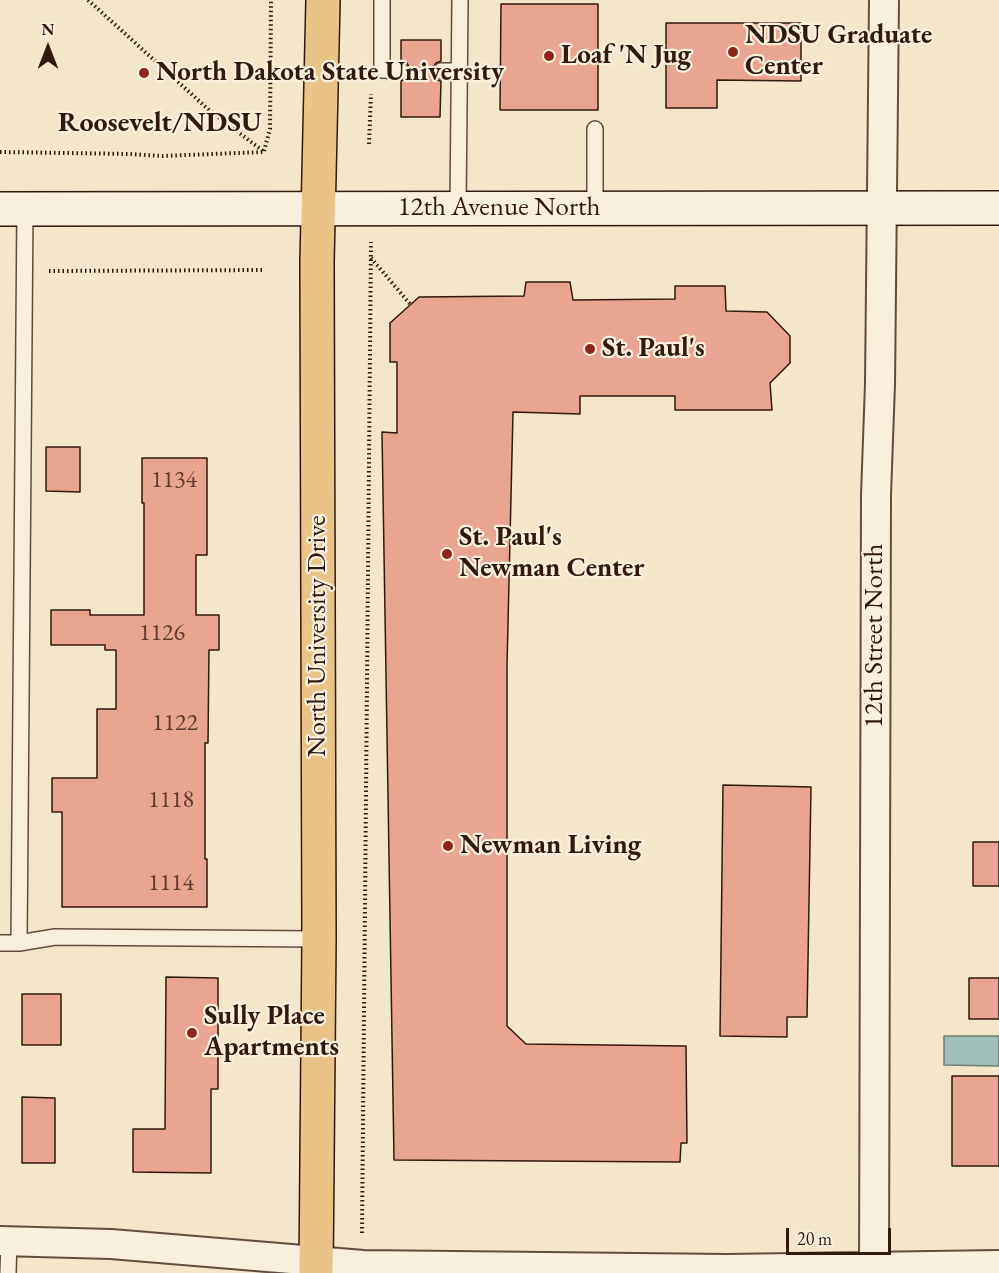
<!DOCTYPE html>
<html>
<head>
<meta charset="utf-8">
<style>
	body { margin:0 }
	#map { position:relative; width:999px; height:1273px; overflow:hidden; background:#f4e6cb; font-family:"EB Garamond",serif }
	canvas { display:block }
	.north { position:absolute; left:18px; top:18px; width:60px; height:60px; -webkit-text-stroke:4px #f8efdd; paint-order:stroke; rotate:0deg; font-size:16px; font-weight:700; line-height:24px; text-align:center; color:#32190f }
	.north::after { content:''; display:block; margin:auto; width:21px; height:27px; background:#32190f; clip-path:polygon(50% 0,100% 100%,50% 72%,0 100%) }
	.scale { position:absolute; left:786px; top:1228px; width:105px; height:27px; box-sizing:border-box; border:3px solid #32190f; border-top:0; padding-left:8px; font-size:18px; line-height:21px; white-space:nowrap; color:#32190f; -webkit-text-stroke:4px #f8efdd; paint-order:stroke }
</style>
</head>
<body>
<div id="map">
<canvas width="999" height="1273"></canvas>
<div class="north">N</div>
<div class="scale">20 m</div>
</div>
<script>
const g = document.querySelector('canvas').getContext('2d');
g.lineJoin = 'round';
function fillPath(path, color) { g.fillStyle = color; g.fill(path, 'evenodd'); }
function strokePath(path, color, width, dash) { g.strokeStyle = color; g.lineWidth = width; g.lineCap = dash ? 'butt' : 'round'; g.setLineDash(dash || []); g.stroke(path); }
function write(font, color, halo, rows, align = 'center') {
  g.font = font + ' "EB Garamond",serif'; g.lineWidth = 4.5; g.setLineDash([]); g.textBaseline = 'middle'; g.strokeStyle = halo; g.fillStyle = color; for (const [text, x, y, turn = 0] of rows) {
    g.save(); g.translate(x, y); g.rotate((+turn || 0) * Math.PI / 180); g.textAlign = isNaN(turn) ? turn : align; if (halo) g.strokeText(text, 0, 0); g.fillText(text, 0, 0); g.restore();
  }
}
const water = new Path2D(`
	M 944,1036 L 999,1036 L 999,1066 L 944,1065 Z`);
fillPath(water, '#9cc0b7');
strokePath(water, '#727d74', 1.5);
const building = new Path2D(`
	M 501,4 L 598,4 L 598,110 L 500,110 Z
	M 666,23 L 801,23 L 801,81 L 717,80 L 717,108 L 666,108 Z
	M 401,40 L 441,40 L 441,61 L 436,63 L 431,70 L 433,76 L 437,80 L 441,81 L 440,117 L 401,117 L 401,81 L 409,77 L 411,71 L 407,63 L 401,61 Z
	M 526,282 L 570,282 L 573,300 L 675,299 L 675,286 L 725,286 L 726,311 L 767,312 L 790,336 L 790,363 L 770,383 L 772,410 L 675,410 L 675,396 L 580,396 L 580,414 L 513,412 L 507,666 L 507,1026 L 526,1044 L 686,1046 L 687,1143 L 681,1143 L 680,1162 L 394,1160 L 382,432 L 397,433 L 397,362 L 390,362 L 390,323 L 419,297 L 524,296 Z
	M 46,447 L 80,447 L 80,492 L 46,491 Z
	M 142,458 L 207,458 L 207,555 L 196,555 L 196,615 L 219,615 L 219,650 L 209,650 L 208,743 L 205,743 L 205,859 L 207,859 L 207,907 L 62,907 L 62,812 L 52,812 L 52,778 L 97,778 L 97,709 L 116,709 L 116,650 L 105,650 L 105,645 L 51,645 L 51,610 L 90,610 L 90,615 L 144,615 L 144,503 L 142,503 Z
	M 723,785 L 811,787 L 807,1017 L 787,1017 L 787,1037 L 720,1036 Z
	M 973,842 L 999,842 L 999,886 L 973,886 Z
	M 166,977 L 218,978 L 218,1089 L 211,1089 L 211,1173 L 133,1172 L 133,1129 L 165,1129 Z
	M 969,978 L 999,978 L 999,1019 L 969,1019 Z
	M 22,994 L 61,994 L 61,1045 L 22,1045 Z
	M 952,1076 L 999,1076 L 999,1166 L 952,1166 Z
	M 22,1097 L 55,1098 L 55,1163 L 22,1163 Z`);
fillPath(building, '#e9a591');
strokePath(building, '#32190f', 1.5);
const service = new Path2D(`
	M 382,0 L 382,70 L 401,71
	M 441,71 L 460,71
	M 595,129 L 595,208
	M 458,208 L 460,0
	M 0,943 L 19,943 L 55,937 L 319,939
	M 19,943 L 25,208
	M 8,1273 L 9,1241`);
const minor = new Path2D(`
	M 0,1241 L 111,1244 L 363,1265 L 727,1269 L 999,1265
	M 874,1273 L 876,495 L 880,384 L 884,0`);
const secondary = new Path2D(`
	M 0,209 L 999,208`);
const primary = new Path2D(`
	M 316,1273 L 319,939 L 317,262 L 323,0`);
strokePath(service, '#624c3e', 18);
strokePath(minor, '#624c3e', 32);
strokePath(secondary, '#32190f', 36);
strokePath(primary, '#32190f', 36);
strokePath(new Path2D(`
	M 88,0 L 209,110 L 263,151
	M 369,144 L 371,94
	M 264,151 L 270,129 L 271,0
	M 0,152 L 130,154 L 162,156 L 263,152
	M 371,258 L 410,304
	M 49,271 L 265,270
	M 362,1233 L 371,242`), '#32190f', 4, [1.5, 3]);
strokePath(service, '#f8efdd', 15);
strokePath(minor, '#f8efdd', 28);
strokePath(secondary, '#f8efdd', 33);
strokePath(primary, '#eac386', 33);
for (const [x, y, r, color] of [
	[733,52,6,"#8f2418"],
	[549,56,6,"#8f2418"],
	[144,73,6,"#8f2418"],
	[590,349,6,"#8f2418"],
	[447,554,6,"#8f2418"],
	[448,846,6,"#8f2418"],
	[192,1033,6,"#8f2418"]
]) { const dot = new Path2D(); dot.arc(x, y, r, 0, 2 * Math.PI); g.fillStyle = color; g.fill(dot); strokePath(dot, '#f8efdd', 2); }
write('24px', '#603c30', null, [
	["1134",174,480],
	["1126",162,633],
	["1122",175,723],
	["1118",171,800],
	["1114",171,883]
]);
write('bold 27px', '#32190f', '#f8efdd', [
	["NDSU Graduate",745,36],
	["Center",745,67],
	["Loaf 'N Jug",561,56],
	["North Dakota State University",156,73],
	["St. Paul's",602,349],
	["St. Paul's",459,538],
	["Newman Center",459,569],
	["Newman Living",460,846],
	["Sully Place",204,1017],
	["Apartments",204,1048]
], 'left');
write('27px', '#32190f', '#f8efdd', [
	["12th Avenue North",499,208],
	["North University Drive",318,636,-90],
	["12th Street North",875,636,-90]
]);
write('bold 28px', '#32190f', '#f8efdd', [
	["Roosevelt/NDSU",160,123]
]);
</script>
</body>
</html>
